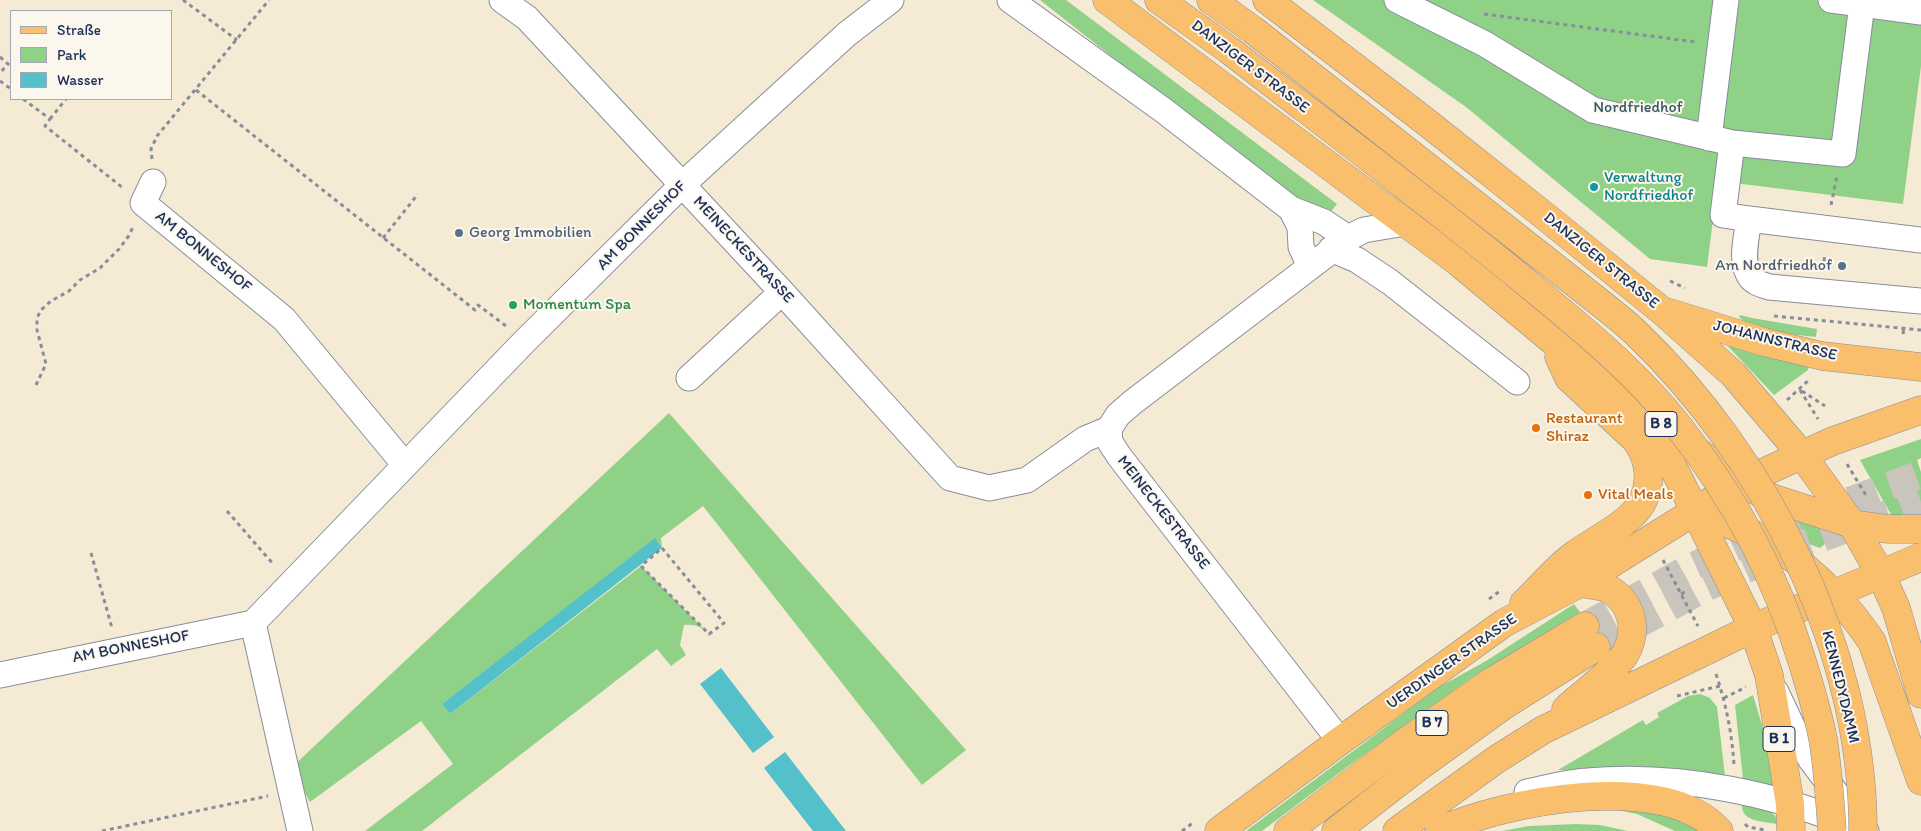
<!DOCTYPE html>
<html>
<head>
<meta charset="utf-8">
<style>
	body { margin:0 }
	#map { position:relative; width:1921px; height:831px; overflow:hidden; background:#f5ebd5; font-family:Itim,sans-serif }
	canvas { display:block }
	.legend { position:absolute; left:10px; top:10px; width:162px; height:90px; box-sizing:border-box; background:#fbf7ec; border:1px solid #a1a7b3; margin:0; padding:6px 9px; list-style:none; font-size:15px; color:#1b2f5e }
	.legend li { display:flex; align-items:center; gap:10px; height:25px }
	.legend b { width:25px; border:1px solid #a1a7b3 }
</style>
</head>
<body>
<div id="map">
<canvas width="1921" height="831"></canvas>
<ul class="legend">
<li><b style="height:6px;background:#f9bf6d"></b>Straße</li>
<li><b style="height:14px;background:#90d188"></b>Park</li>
<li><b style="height:14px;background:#53c0ca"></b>Wasser</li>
</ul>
</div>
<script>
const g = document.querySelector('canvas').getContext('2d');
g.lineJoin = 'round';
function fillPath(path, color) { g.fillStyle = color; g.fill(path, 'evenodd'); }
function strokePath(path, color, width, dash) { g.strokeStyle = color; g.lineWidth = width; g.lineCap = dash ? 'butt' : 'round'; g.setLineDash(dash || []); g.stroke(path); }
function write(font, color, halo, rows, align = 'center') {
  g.font = font + ' Itim,sans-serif'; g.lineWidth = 4; g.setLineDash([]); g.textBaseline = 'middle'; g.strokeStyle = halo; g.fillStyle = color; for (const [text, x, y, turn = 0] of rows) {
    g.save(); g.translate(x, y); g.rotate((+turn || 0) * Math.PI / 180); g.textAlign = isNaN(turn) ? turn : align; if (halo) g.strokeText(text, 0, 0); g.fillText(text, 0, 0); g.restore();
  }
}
fillPath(new Path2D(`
	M 1040,0 L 1066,0 L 1337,204 L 1328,215 L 1299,204 Z
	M 1313,0 L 1921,0 L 1921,66 L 1903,204 L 1718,181 L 1707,267 L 1650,259 L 1466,107 Z
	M 1740,315 L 1752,318 L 1817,329 L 1816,337 C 1796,335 1752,331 1739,317 Z
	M 1722,340 L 1809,366 L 1808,370 L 1774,395 Z
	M 669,413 L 966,750 L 922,785 L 703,506 L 661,538 L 662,548 L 655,539 L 442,704 L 450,714 L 641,566 L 709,634 C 702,627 695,624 684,625 L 680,645 L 686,655 L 671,666 L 657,649 L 422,831 L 365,831 L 453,764 L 421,721 L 310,802 L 291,768 Z
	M 1921,439 L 1921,458 L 1917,460 L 1921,472 L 1921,518 L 1893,518 L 1860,460 Z
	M 1796,519 L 1825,529 L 1825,544 L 1820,548 L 1809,544 Z
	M 1574,604 L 1580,612 L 1474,676 L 1347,767 L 1262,831 L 1246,831 L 1439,687 L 1486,661 Z
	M 1700,694 L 1710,698 L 1717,707 L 1725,776 L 1641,768 L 1558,770 L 1643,720 L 1646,725 L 1659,717 L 1657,713 L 1688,696 Z
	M 1753,695 L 1765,735 L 1775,788 L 1743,779 L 1735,705 Z
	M 1742,804 C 1757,807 1776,807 1778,824 C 1765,822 1740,822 1742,804 Z
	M 1613,809 L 1672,814 L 1699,831 L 1675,831 L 1637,814 Z
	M 1576,824 L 1600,825 L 1628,831 L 1502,831 L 1529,826 Z`), '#90d188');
fillPath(new Path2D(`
	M 655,538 L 662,548 L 450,714 L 442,704 Z
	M 721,668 L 774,737 L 753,753 L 700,684 Z
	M 785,752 L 846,831 L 813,831 L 764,768 Z`), '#53c0ca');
strokePath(new Path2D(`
	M 1585,626 L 1693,566 L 1778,528 L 1921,474
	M 1596,647 L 1705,588 L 1788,550 L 1921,502`), '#c9c5bd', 28, [28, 14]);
const minor = new Path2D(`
	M 502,0 L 527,18 L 782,292 L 950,478 L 989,488 L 1027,480 L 1085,439 L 1109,429
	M 1010,0 L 1163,110 L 1291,209 L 1300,227 L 1301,247 L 1310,266
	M 1397,0 L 1485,44 L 1593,110 L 1732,143 L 1843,154 L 1862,4 L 1921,12
	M 1831,0 L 1862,4 L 1863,0
	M 1709,138 L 1726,0
	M 1732,143 L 1723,215 L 1749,219
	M 153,182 L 143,203 L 284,319 L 405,465
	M 1291,209 L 1324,222 L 1348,238
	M 1921,240 L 1749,219 C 1747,235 1739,264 1751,278 C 1755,283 1763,285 1769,287 L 1921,301
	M 1331,249 L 1357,260 L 1390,282 L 1517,382
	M 689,378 L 782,292
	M 253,623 L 300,831
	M 0,675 L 253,623 L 524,342 L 683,184 L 847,34 L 891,0
	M 1776,692 L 1793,728 L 1811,760 L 1864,830
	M 1340,741 L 1119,456 L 1110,442 L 1109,429 L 1118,415 L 1133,402 L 1348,238 L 1364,230 L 1405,223
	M 1527,792 C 1547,788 1567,782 1587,781 C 1682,773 1779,794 1866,831`);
const major = new Path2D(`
	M 1107,0 L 1458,262 L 1582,365 L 1740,483 L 1772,498 L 1852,524 L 1887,529 L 1921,529
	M 1267,0 L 1425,121 L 1541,213 L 1661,310 L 1734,375 L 1802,455 L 1852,524 L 1881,575 L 1896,608 L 1921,694
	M 1670,313 L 1764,342 L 1822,356 L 1921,367
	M 1620,408 L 1673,467 L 1753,628 L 1769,675 L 1790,804 L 1791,831
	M 1696,511 C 1724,523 1755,532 1780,549 C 1816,573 1849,607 1872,642 L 1921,781
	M 1524,603 C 1540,588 1556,568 1574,555 C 1592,542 1615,531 1631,516 C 1654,495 1653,462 1635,439 L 1569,378 L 1559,357
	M 1566,709 C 1581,695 1615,670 1625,654 C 1639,630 1632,601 1607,588 C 1600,585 1588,585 1580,583
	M 1219,831 L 1340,741 L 1504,623 L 1580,583 L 1740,483 L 1833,441 L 1921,410
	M 1288,831 L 1404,743 L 1491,682 L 1585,626
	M 1336,831 L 1417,768 L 1503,706 L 1596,647
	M 1397,831 L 1497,759 L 1543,730 L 1753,628 L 1921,557
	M 1439,831 C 1505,801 1665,770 1719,831`);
const highway = new Path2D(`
	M 1159,0 L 1229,50
	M 1211,0 L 1253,30`);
strokePath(minor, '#888d9a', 27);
strokePath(major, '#888d9a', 29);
strokePath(highway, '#888d9a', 29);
strokePath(new Path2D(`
	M 183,0 L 237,40
	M 1484,14 L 1696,42
	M 0,57 L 8,64 L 0,73
	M 0,81 L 11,89
	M 196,90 L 475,310 L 478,305 L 506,326
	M 23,99 L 50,119 L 45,126 L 123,188
	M 50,119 L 66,99
	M 152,159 L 151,149 L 157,136 L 269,0
	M 1831,205 L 1837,176
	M 383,238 L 418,194
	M 1823,269 L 1825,253
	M 1670,281 L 1685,288
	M 1774,316 L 1921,330
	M 1903,334 L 1904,326
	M 36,385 L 46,364 L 37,330 L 37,318 L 41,310 L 51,301 L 69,291 L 80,280 L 100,268 L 119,249 L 128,237 L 133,227
	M 1800,390 L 1818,419
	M 1802,391 L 1825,406
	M 1787,400 L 1810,379
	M 1847,464 L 1867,497
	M 227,511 L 274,565
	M 662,548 L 724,623 L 709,634 L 641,566 Z
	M 91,553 L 112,628
	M 1663,560 L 1698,626
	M 1681,594 L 1687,591
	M 1489,599 L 1500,591
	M 1716,674 C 1726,704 1732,733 1734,765
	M 1677,696 L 1720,686
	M 1724,698 L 1746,687
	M 1745,824 L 1748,827 L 1765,830
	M 102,831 L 268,796
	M 1182,831 L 1194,822`), '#888d9a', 3, [4, 4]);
strokePath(minor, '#fff', 25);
strokePath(major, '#f9bf6d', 28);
strokePath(highway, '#f9bf6d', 28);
const highwayBridge = new Path2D(`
	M 1253,30 L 1594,298 C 1608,309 1622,320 1635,332 C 1766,457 1863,648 1863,831
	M 1229,50 C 1327,126 1426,200 1522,279 C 1577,324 1635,371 1679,427 C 1737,502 1775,573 1803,664 C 1810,688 1818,713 1823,739 C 1828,769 1830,800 1832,831`);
strokePath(highwayBridge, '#888d9a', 29, []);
strokePath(highwayBridge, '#f9bf6d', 28);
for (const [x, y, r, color] of [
	[1594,187,5,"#0f9aa8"],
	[459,233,5,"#5c6f8a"],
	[1842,266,5,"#5c6f8a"],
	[513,305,5,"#2e9e5b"],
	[1536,428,5,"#e8710a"],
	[1588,495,5,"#e8710a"]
]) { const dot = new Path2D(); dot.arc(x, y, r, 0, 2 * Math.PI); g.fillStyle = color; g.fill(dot); strokePath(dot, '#fbf7ec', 2); }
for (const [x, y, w] of [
	[1661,424,32],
	[1432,723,32],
	[1779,739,32]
]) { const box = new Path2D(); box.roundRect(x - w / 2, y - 12.5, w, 25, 4); g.fillStyle = '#fbf7ec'; g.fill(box); strokePath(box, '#1b2f5e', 1); }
write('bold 15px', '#1b2f5e', null, [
	["B 8",1661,424],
	["B 7",1432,723],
	["B 1",1779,739]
]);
write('16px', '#1b2f5e', '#fbf7ec', [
	["DANZIGER STRASSE",1250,67,37],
	["AM BONNESHOF",642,226,-45],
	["MEINECKESTRASSE",743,250,47],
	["AM BONNESHOF",203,252,39],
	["DANZIGER STRASSE",1601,261,39],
	["JOHANNSTRASSE",1775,341,14],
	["MEINECKESTRASSE",1163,513,52],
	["AM BONNESHOF",131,647,-11],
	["UERDINGER STRASSE",1452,662,-35],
	["KENNEDYDAMM",1840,687,76]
]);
write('16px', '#385868', '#fbf7ec', [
	["Nordfriedhof",1638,108]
]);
write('16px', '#0d838f', '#fbf7ec', [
	["Verwaltung",1604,178],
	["Nordfriedhof",1604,196]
], 'left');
write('16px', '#4e5e75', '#fbf7ec', [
	["Georg Immobilien",469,233],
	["Am Nordfriedhof",1832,266,"right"]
], 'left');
write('16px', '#27864d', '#fbf7ec', [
	["Momentum Spa",523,305]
], 'left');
write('16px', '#c56008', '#fbf7ec', [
	["Restaurant",1546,419],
	["Shiraz",1546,437],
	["Vital Meals",1598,495]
], 'left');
</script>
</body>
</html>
